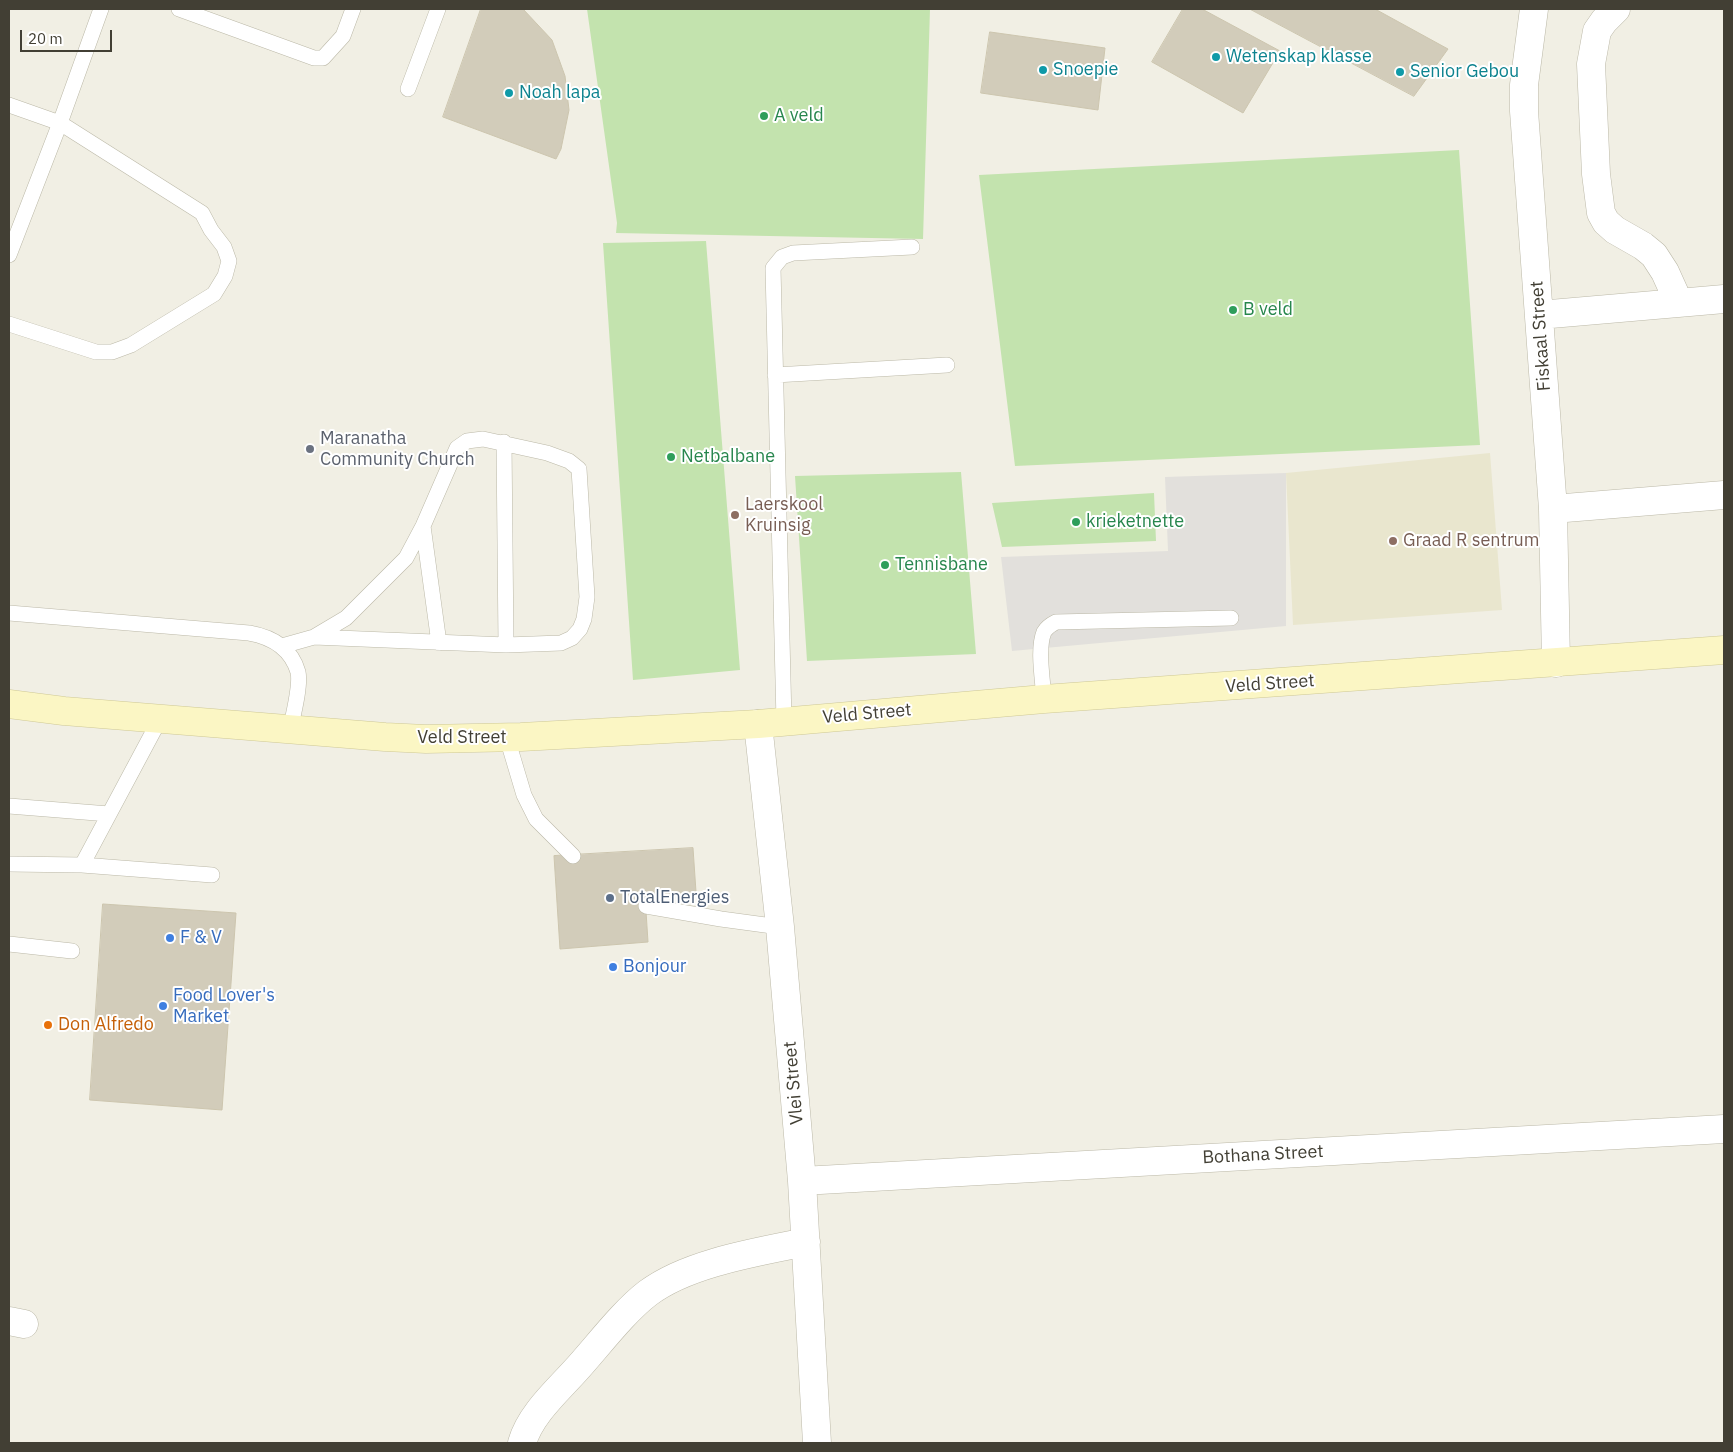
<!DOCTYPE html>
<html>
<head>
<meta charset="utf-8">
<style>
	body { margin:0 }
	#map { position:relative; width:1733px; height:1452px; overflow:hidden; background:#f1efe4; font-family:"IBM Plex Sans",sans-serif }
	canvas { display:block }
	.frame { position:absolute; inset:0; border:10px solid #423f34; pointer-events:none }
	.scale { position:absolute; left:20px; top:30px; width:92px; height:22px; box-sizing:border-box; border:2px solid #423f34; border-top:0; padding-left:6px; font-size:15px; line-height:18px; white-space:nowrap; color:#423f34; -webkit-text-stroke:4px #fff; paint-order:stroke }
</style>
</head>
<body>
<div id="map">
<canvas width="1733" height="1452"></canvas>
<div class="frame"></div>
<div class="scale">20 m</div>
</div>
<script>
const g = document.querySelector('canvas').getContext('2d');
g.lineJoin = 'round';
function fillPath(path, color) { g.fillStyle = color; g.fill(path, 'evenodd'); }
function strokePath(path, color, width, dash) { g.strokeStyle = color; g.lineWidth = width; g.lineCap = dash ? 'butt' : 'round'; g.setLineDash(dash || []); g.stroke(path); }
function write(font, color, halo, rows, align = 'center') {
  g.font = font + ' "IBM Plex Sans",sans-serif'; g.lineWidth = 4; g.setLineDash([]); g.textBaseline = 'middle'; g.strokeStyle = halo; g.fillStyle = color; for (const [text, x, y, turn = 0] of rows) {
    g.save(); g.translate(x, y); g.rotate((+turn || 0) * Math.PI / 180); g.textAlign = isNaN(turn) ? turn : align; if (halo) g.strokeText(text, 0, 0); g.fillText(text, 0, 0); g.restore();
  }
}
fillPath(new Path2D(`
	M 1490,453 L 1502,610 L 1293,625 L 1286,473 Z`), '#e9e6ce');
fillPath(new Path2D(`
	M 587,9 L 930,9 L 923,239 L 616,233 L 617,223 Z
	M 1459,150 L 1480,445 L 1015,466 L 979,175 Z
	M 706,241 L 740,670 L 633,680 L 603,243 Z
	M 961,472 L 976,654 L 807,661 L 795,476 Z
	M 1154,493 L 1156,541 L 1002,547 L 992,503 Z`), '#c3e3ae');
fillPath(new Path2D(`
	M 1286,473 L 1286,626 L 1012,651 L 1001,557 L 1168,551 L 1165,477 Z`), '#e2e0dc');
const building = new Path2D(`
	M 481,9 L 523,9 L 552,40 L 565,76 L 569,110 L 561,149 L 556,159 L 443,117 Z
	M 1183,9 L 1202,9 L 1280,51 L 1243,113 L 1152,62 Z
	M 1250,9 L 1375,9 L 1448,49 L 1414,96 Z
	M 990,32 L 1105,48 L 1098,110 L 981,93 Z
	M 693,848 L 696,892 L 645,896 L 648,942 L 560,949 L 554,856 Z
	M 103,904 L 236,913 L 222,1110 L 90,1100 Z`);
fillPath(building, '#d2ccba');
strokePath(building, '#ccc5ae', 1);
const lane = new Path2D(`
	M 179,9 L 314,58 L 323,58 L 343,36 L 353,9
	M 408,89 L 438,9
	M 9,105 L 60,123 L 202,213 L 211,230 L 224,247 L 229,261 L 225,276 L 214,294 L 131,345 L 112,352 L 96,352 L 9,324
	M 9,255 L 60,123 L 101,9
	M 775,375 L 947,365
	M 504,442 L 506,645
	M 423,526 L 439,643
	M 9,613 L 249,633 C 272,637 291,648 298,672 C 301,685 293,716 290,730
	M 282,646 L 314,637 L 346,618 L 406,558 L 423,526 L 457,448 L 467,441 L 483,439 L 547,453 L 569,461 L 579,469 L 587,597 L 584,619 L 580,629 L 572,638 L 561,643 L 506,645 L 314,637
	M 1044,699 C 1043,681 1037,649 1044,632 C 1047,627 1052,624 1056,622 L 1231,618
	M 784,721 L 773,268 L 782,257 L 793,253 L 912,247
	M 507,738 L 524,795 L 536,819 L 573,856
	M 9,806 L 109,814
	M 9,864 L 82,865 L 160,719
	M 82,865 L 212,875
	M 646,906 L 721,919 L 780,927
	M 9,944 L 72,951`);
const street = new Path2D(`
	M 1534,9 L 1524,85 L 1524,111 L 1553,509 L 1556,663
	M 1616,9 L 1604,21 L 1597,31 L 1591,64 L 1596,174 L 1601,213 L 1606,222 L 1615,230 L 1643,246 L 1654,255 L 1665,272 L 1679,303
	M 1539,315 L 1724,299
	M 1553,509 L 1724,495
	M 758,724 L 780,927 L 802,1181 L 817,1443
	M 802,1181 L 1724,1129
	M 9,1321 L 24,1324
	M 522,1443 C 530,1415 556,1392 575,1371 C 597,1347 623,1312 648,1293 C 688,1263 757,1252 806,1242`);
const secondary = new Path2D(`
	M 9,704 L 64,711 L 385,737 L 426,739 L 521,737 L 758,724 L 1044,699 L 1724,650`);
strokePath(lane, '#bbb8a7', 16);
strokePath(street, '#bbb8a7', 29);
strokePath(secondary, '#cec896', 29);
strokePath(lane, '#fff', 15);
strokePath(street, '#fff', 28);
strokePath(secondary, '#fbf6c4', 28);
for (const [x, y, r, color] of [
	[1216,57,5,"#0f9aa8"],
	[1043,70,5,"#0f9aa8"],
	[1400,72,5,"#0f9aa8"],
	[509,93,5,"#0f9aa8"],
	[764,116,5,"#2e9e5b"],
	[1233,310,5,"#2e9e5b"],
	[310,449,5,"#6b7280"],
	[671,457,5,"#2e9e5b"],
	[735,515,5,"#8d6e63"],
	[1076,522,5,"#2e9e5b"],
	[1393,541,5,"#8d6e63"],
	[885,565,5,"#2e9e5b"],
	[610,898,5,"#5c6f8a"],
	[170,938,5,"#3f7fe0"],
	[613,967,5,"#3f7fe0"],
	[163,1006,5,"#3f7fe0"],
	[48,1025,5,"#e8710a"]
]) { const dot = new Path2D(); dot.arc(x, y, r, 0, 2 * Math.PI); g.fillStyle = color; g.fill(dot); strokePath(dot, '#fff', 2); }
write('18px', '#0d838f', '#fff', [
	["Wetenskap klasse",1226,57],
	["Snoepie",1053,70],
	["Senior Gebou",1410,72],
	["Noah lapa",519,93]
], 'left');
write('18px', '#27864d', '#fff', [
	["A veld",774,116],
	["B veld",1243,310],
	["Netbalbane",681,457],
	["krieketnette",1086,522],
	["Tennisbane",895,565]
], 'left');
write('18px', '#423f34', '#fff', [
	["Fiskaal Street",1541,336,-94],
	["Veld Street",1270,684,-4],
	["Veld Street",867,714,-5],
	["Veld Street",462,738],
	["Vlei Street",794,1083,-95],
	["Bothana Street",1263,1155,-3]
]);
write('18px', '#5b616d', '#fff', [
	["Maranatha",320,439],
	["Community Church",320,460]
], 'left');
write('18px', '#785e54', '#fff', [
	["Laerskool",745,505],
	["Kruinsig",745,526],
	["Graad R sentrum",1403,541]
], 'left');
write('18px', '#4e5e75', '#fff', [
	["TotalEnergies",620,898]
], 'left');
write('18px', '#366cbe', '#fff', [
	["F & V",180,938],
	["Bonjour",623,967],
	["Food Lover's",173,996],
	["Market",173,1017]
], 'left');
write('18px', '#c56008', '#fff', [
	["Don Alfredo",58,1025]
], 'left');
</script>
</body>
</html>
